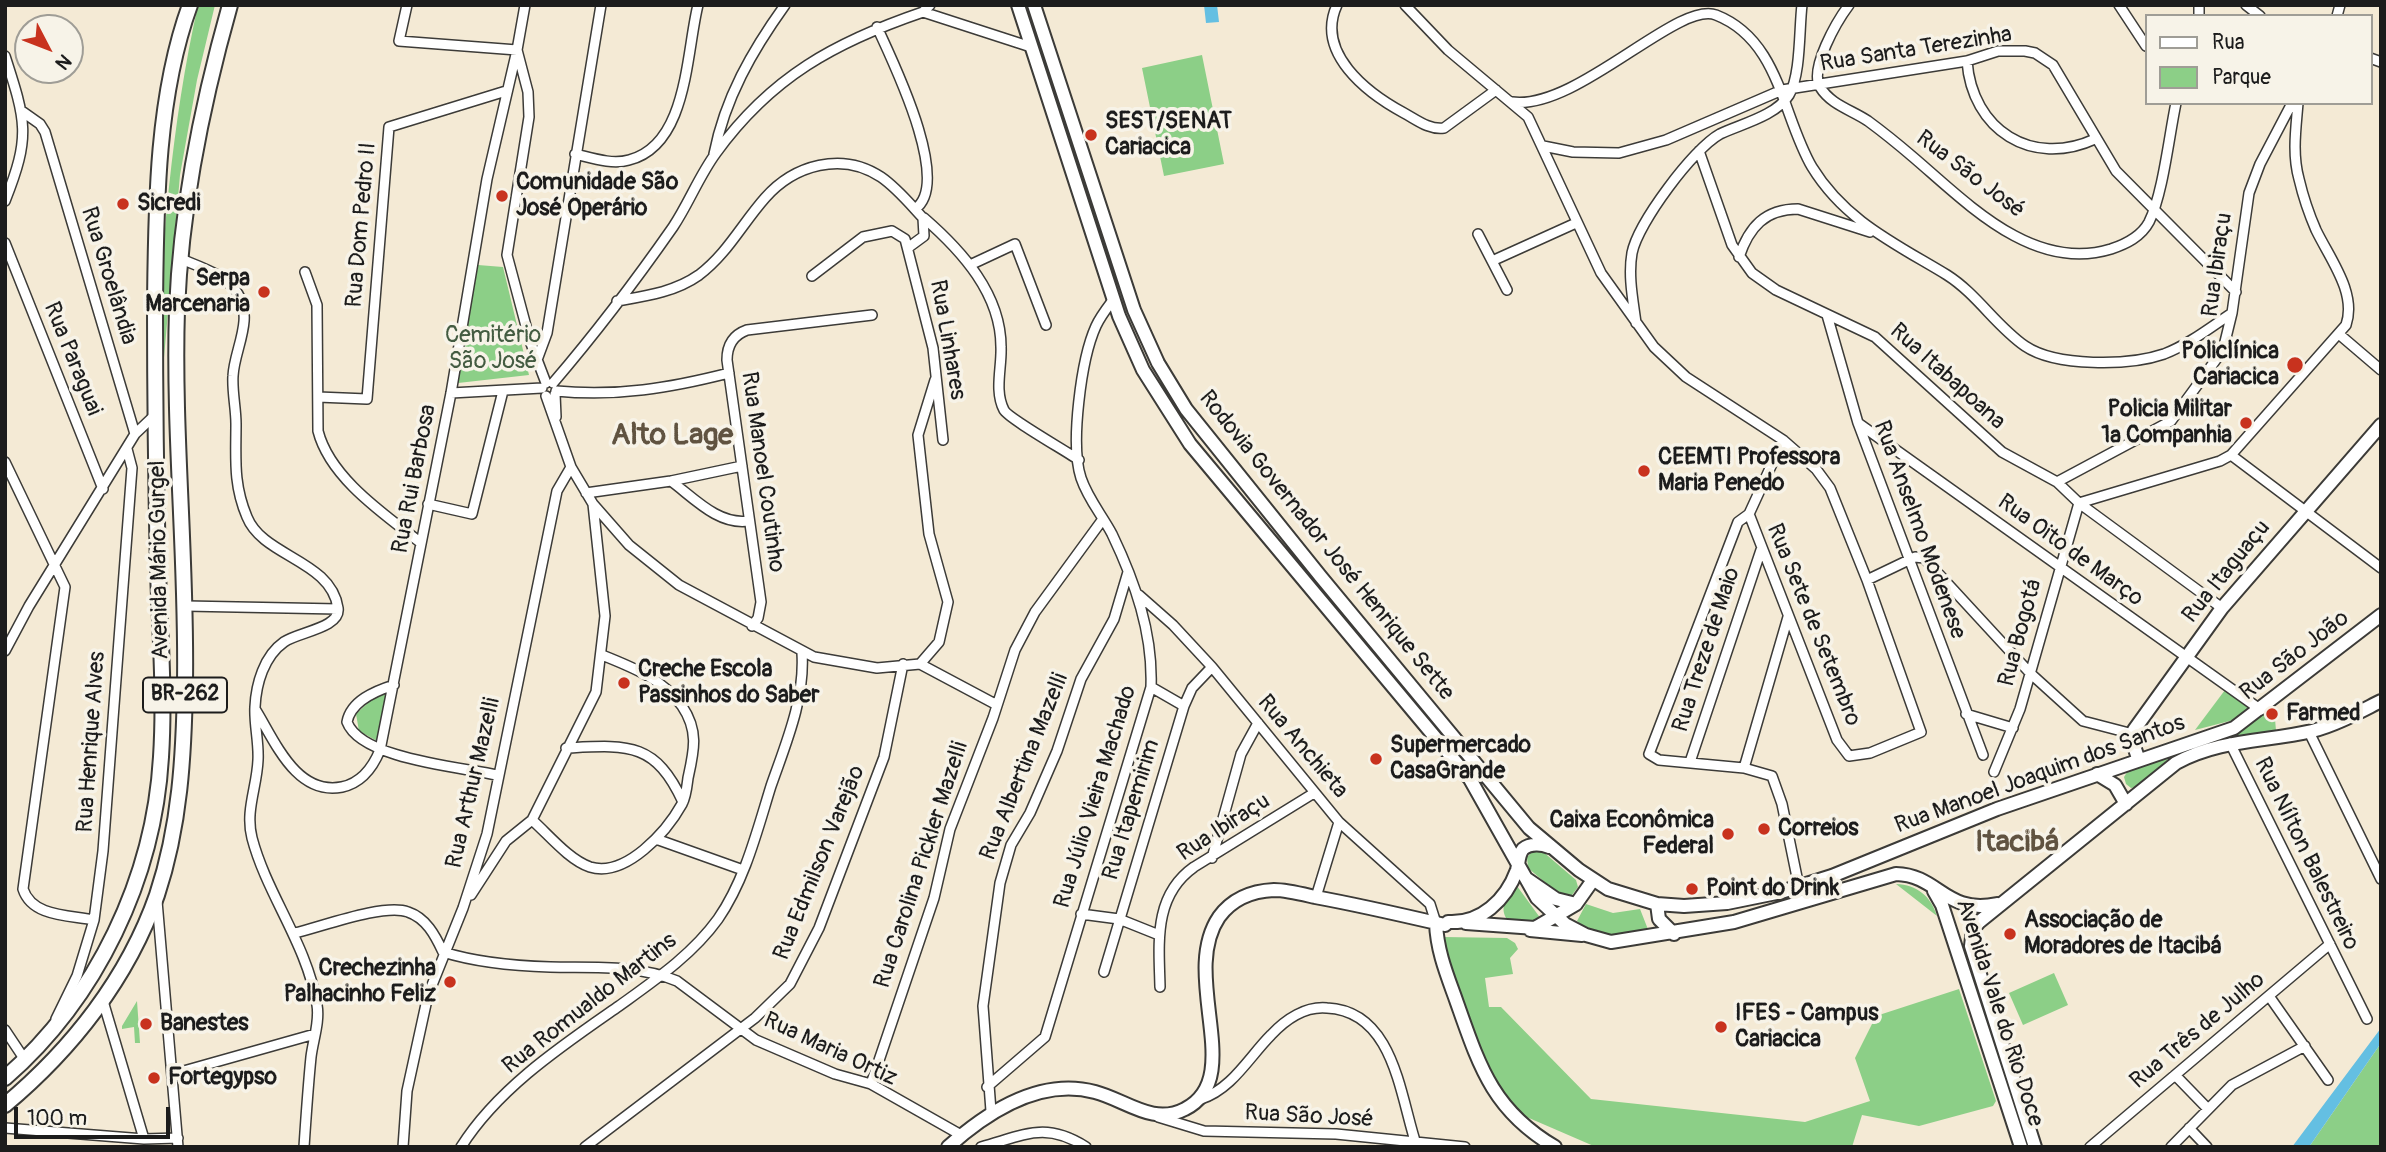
<!DOCTYPE html>
<html>
<head>
<meta charset="utf-8">
<style>
	body { margin:0 }
	#map { position:relative; width:2386px; height:1152px; overflow:hidden; background:#f4ead5; font-family:Pangolin,sans-serif }
	canvas { display:block }
	.frame { position:absolute; inset:0; border:7px solid #1c1c1c; pointer-events:none }
	.legend { position:absolute; left:2145px; top:14px; width:228px; height:91px; box-sizing:border-box; background:#f7f3e8; border:2px solid #9f9d96; margin:0; padding:9px 12px; list-style:none; font-size:21px; color:#1c1c1c }
	.legend li { display:flex; align-items:center; gap:14px; height:35px }
	.legend b { width:35px; border:2px solid #9f9d96 }
	.north { position:absolute; left:14px; top:14px; width:70px; height:70px; box-sizing:border-box; background:#f7f3e8; border:2px solid #9f9d96; border-radius:50%; rotate:132deg; font-size:19px; font-weight:700; line-height:28px; text-align:center; color:#1c1c1c }
	.north::after { content:''; display:block; margin:auto; width:24px; height:32px; background:#c8321e; clip-path:polygon(50% 0,100% 100%,50% 72%,0 100%) }
	.scale { position:absolute; left:14px; top:1107px; width:156px; height:32px; box-sizing:border-box; border:4px solid #1c1c1c; border-top:0; padding-left:9px; font-size:21px; line-height:24px; white-space:nowrap; color:#1c1c1c; -webkit-text-stroke:5px #f7f3e8; paint-order:stroke }
</style>
</head>
<body>
<div id="map">
<canvas width="2386" height="1152"></canvas>
<div class="frame"></div>
<ul class="legend">
<li><b style="height:9px;background:#fff"></b>Rua</li>
<li><b style="height:19px;background:#8ccf87"></b>Parque</li>
</ul>
<div class="north">N</div>
<div class="scale">100 m</div>
</div>
<script>
const g = document.querySelector('canvas').getContext('2d');
g.lineJoin = 'round';
function fillPath(path, color) { g.fillStyle = color; g.fill(path, 'evenodd'); }
function strokePath(path, color, width, dash) { g.strokeStyle = color; g.lineWidth = width; g.lineCap = dash ? 'butt' : 'round'; g.setLineDash(dash || []); g.stroke(path); }
function write(font, color, halo, rows, align = 'center') {
  g.font = font + ' Pangolin,sans-serif'; g.lineWidth = 7; g.setLineDash([]); g.textBaseline = 'middle'; g.strokeStyle = halo; g.fillStyle = color; for (const [text, x, y, turn = 0] of rows) {
    g.save(); g.translate(x, y); g.rotate((+turn || 0) * Math.PI / 180); g.textAlign = isNaN(turn) ? turn : align; if (halo) g.strokeText(text, 0, 0); g.fillText(text, 0, 0); g.restore();
  }
}
fillPath(new Path2D(`
	M 198,5 L 215,5 L 197,80 L 180,175 L 163,369 L 156,369 C 162,246 171,126 198,5 Z
	M 1202,55 L 1224,164 L 1164,176 L 1142,68 Z
	M 478,265 L 503,267 L 529,375 L 458,383 Z
	M 2225,690 L 2249,708 L 2245,717 L 2195,730 Z
	M 388,692 L 377,741 L 359,731 L 356,714 L 372,699 Z
	M 2274,706 L 2276,731 C 2243,736 2205,739 2174,755 C 2159,763 2148,787 2131,788 L 2126,784 L 2124,777 L 2129,769 L 2242,730 Z
	M 1541,850 L 1576,880 L 1578,887 L 1572,895 L 1561,896 L 1528,868 L 1527,857 L 1533,851 Z
	M 1896,884 C 1917,885 1931,896 1937,916 Z
	M 1517,886 L 1541,919 L 1534,924 L 1510,923 C 1497,909 1506,898 1517,886 Z
	M 1586,904 L 1613,913 L 1640,909 L 1649,932 C 1624,935 1597,940 1577,921 Z
	M 1444,937 L 1507,938 L 1515,943 L 1518,949 L 1510,958 L 1513,974 L 1485,978 L 1489,1007 L 1501,1007 L 1591,1099 L 1805,1122 L 1870,1101 L 1855,1058 L 1876,1016 L 1959,989 L 1996,1101 L 1993,1106 L 1919,1126 L 1862,1115 L 1852,1147 L 1596,1147 L 1522,1115 L 1488,1079 L 1448,962 Z
	M 2054,973 L 2068,1005 L 2023,1025 L 2009,993 Z
	M 137,1001 L 140,1043 L 135,1043 L 134,1027 L 122,1029 L 122,1026 Z
	M 2381,1043 L 2381,1147 L 2309,1147 Z`), '#8ccf87');
fillPath(new Path2D(`
	M 1204,5 L 1217,5 L 1219,22 L 1206,23 Z
	M 2381,1028 L 2381,1043 L 2309,1147 L 2292,1147 Z`), '#64bfe2');
const street = new Path2D(`
	M 525,5 L 517,50 L 528,92 L 529,117 L 507,255 L 530,341 L 546,383
	M 1337,5 C 1315,53 1367,93 1404,113 C 1417,120 1429,130 1444,128 L 1496,90
	M 1405,5 L 1448,50 L 1528,117 L 1601,273 L 1654,347 L 1686,377 L 1783,440 L 1816,469 L 1830,488 L 1867,580 L 1921,732 L 1870,753 L 1849,756 L 1837,740 L 1749,514
	M 1849,5 C 1837,21 1809,69 1820,87 C 1831,105 1852,110 1868,121 C 1883,132 1899,145 1913,157 C 1967,203 2033,273 2111,249 C 2126,244 2141,237 2149,222 C 2163,194 2169,136 2176,103
	M 2119,5 L 2146,46
	M 2199,5 L 2199,16
	M 2246,5 L 2260,16
	M 923,12 L 1031,47
	M 2337,16 L 2340,5
	M 877,27 C 892,60 953,183 915,209
	M 5,56 C 26,121 31,136 5,201
	M 2370,58 L 2381,62
	M 1967,61 C 1972,130 2032,168 2095,139
	M 1512,102 C 1576,111 1678,0 1716,15 C 1780,40 1782,116 1812,167 C 1845,221 1896,244 1947,275 C 1977,294 1996,326 2025,346 C 2056,367 2129,366 2164,354 C 2188,345 2211,327 2232,313
	M 23,112 L 40,124 L 45,132 L 135,434 L 155,415
	M 1543,146 L 1573,152 L 1619,153 L 1666,140 L 1782,90 L 1967,61 L 1998,51 L 2025,51 L 2035,53 L 2053,65 L 2116,171 L 2236,292
	M 1699,151 L 1732,245 L 1752,273 L 1776,290 L 1875,337 L 2002,452 L 2057,482 L 2079,503 L 2222,608
	M 575,154 C 592,158 612,165 629,160 C 688,145 686,53 698,5
	M 714,154 C 725,98 752,51 785,5
	M 924,218 C 962,251 1001,294 1001,347 C 1002,367 994,391 1004,410 C 1008,418 1066,451 1079,460
	M 1478,234 L 1507,290
	M 5,243 L 103,489
	M 1739,257 C 1749,227 1765,209 1798,209 L 1870,232
	M 181,259 C 200,267 227,275 238,294 C 254,320 234,350 233,376 C 232,392 236,408 236,424 C 236,458 233,484 247,517 C 263,557 331,560 338,608 C 341,628 298,632 284,642 C 264,656 256,684 255,707 C 254,724 259,742 258,760 C 257,787 245,811 252,838 C 267,895 307,944 317,1005 C 320,1022 313,1040 311,1057 C 308,1087 306,1117 304,1147
	M 1492,261 L 1576,223
	M 970,265 L 1015,244 L 1046,325
	M 305,272 L 317,305 L 318,431 C 330,478 384,514 421,543
	M 812,276 L 863,237 L 892,231 L 905,239 L 933,348 L 943,440
	M 617,301 C 646,296 675,292 699,275 C 727,254 742,224 765,198 C 794,165 842,151 881,177 C 897,188 910,204 923,218 L 924,236 L 909,247
	M 1827,315 L 1858,423 L 1983,755
	M 1636,323 C 1633,300 1628,276 1632,253 C 1638,223 1693,149 1720,134 C 1741,124 1776,116 1789,95 C 1801,75 1799,29 1802,5
	M 2340,335 L 2381,370
	M 537,360 L 547,333 L 601,5
	M 553,383 C 595,334 636,280 673,227 C 689,203 699,176 716,153 C 771,77 835,42 923,12 L 930,5
	M 556,391 C 617,397 670,388 729,373
	M 451,393 L 542,388
	M 555,394 L 556,417
	M 546,396 L 571,467 L 593,504 L 629,545 L 679,585 L 814,657 L 877,668 L 920,664 L 997,705
	M 318,397 L 367,399 L 389,127 L 506,91
	M 1858,423 L 2261,710
	M 1783,440 L 1749,514 L 1738,522 L 1649,754 L 1659,760 L 1744,768 L 1772,776 L 1782,804 L 1799,887
	M 2231,455 L 2381,568
	M 5,462 L 65,587 L 23,889 C 32,917 69,915 94,920
	M 671,481 C 694,498 718,525 748,521
	M 2057,482 L 2171,421 L 2223,350 L 2232,313 L 2249,193 L 2260,164 L 2292,103
	M 586,493 L 671,481 L 742,466
	M 428,504 L 472,514 L 503,391
	M 1867,580 L 1915,557 L 1924,558 L 2030,673 L 2083,721 L 2133,734
	M 1139,595 L 1173,625 L 1212,667 L 1339,822 L 1430,904 L 1436,923
	M 186,606 L 338,609
	M 752,626 L 758,618 L 761,602 L 727,360 C 727,345 733,335 747,330 L 872,315
	M 5,651 L 29,606 L 135,434
	M 920,664 L 939,642 L 948,602 L 929,534 L 918,435 L 935,380
	M 394,685 C 375,691 351,701 347,722 C 361,759 460,767 497,775
	M 1151,687 L 1184,706
	M 255,709 C 275,741 296,796 342,787 C 361,783 373,767 380,750 L 451,393 L 487,179 L 517,50 L 399,41 L 407,5
	M 1966,714 L 2013,728
	M 2309,732 L 2381,879
	M 2230,743 L 2367,1019
	M 566,748 C 627,745 655,741 683,802
	M 1690,762 L 1761,550
	M 1744,768 L 1788,617
	M 1994,772 L 2020,709 L 2079,503 L 2220,461 L 2231,455 L 2346,325 C 2357,293 2330,259 2316,230 C 2309,214 2303,196 2299,179 C 2292,154 2296,128 2298,103
	M 532,820 C 548,834 569,860 590,867 C 626,878 667,831 682,804 C 686,797 687,786 688,778 C 694,751 699,731 682,706 C 663,679 632,667 602,655
	M 656,839 L 743,870
	M 1212,858 L 1241,754 L 1258,723
	M 471,895 L 506,841 L 532,820 L 596,692 L 605,616 L 593,504
	M 1316,897 L 1339,822
	M 157,901 L 178,1147
	M 1081,914 L 1119,919 L 1159,935
	M 295,933 C 321,927 384,903 408,912 C 426,918 435,935 443,952
	M 443,952 C 475,962 516,966 550,967 C 593,968 636,964 677,981 L 756,1040 L 835,1074 L 871,1084 L 961,1135
	M 1104,972 L 1184,706 L 1192,688 L 1212,667
	M 1160,987 C 1159,943 1153,896 1194,867 L 1314,793
	M 2269,996 L 2328,1080
	M 103,1001 L 144,1139
	M 56,1019 L 77,976 L 94,920 L 103,851 L 132,468 L 127,449
	M 5,1030 L 25,1060
	M 173,1074 L 315,1034
	M 2175,1075 L 2208,1109
	M 871,1084 L 934,898 L 950,829 L 993,718 L 1015,650 L 1035,612 L 1103,519
	M 987,1087 L 1045,1037 L 1151,687 C 1153,633 1135,582 1112,534 C 1102,515 1088,499 1081,478 C 1070,445 1081,359 1096,326 C 1100,317 1107,308 1113,300
	M 1201,1099 C 1232,1089 1249,1057 1271,1035 C 1286,1019 1306,1006 1327,1008 C 1395,1011 1400,1098 1417,1147
	M 991,1111 L 983,1006 L 1000,883 L 1011,845 L 1030,813 L 1057,751 L 1081,679 L 1114,619 L 1128,572
	M 1158,1117 L 1204,1131 L 1336,1134 L 1465,1147
	M 5,1128 L 144,1139 L 178,1138
	M 2189,1128 L 2207,1147
	M 403,1147 L 407,1091 L 428,995 L 463,908 L 487,834 L 557,491 L 571,467
	M 461,1147 C 498,1088 563,1045 619,1006 C 655,980 692,955 718,919 C 745,880 757,831 771,786 C 786,743 805,699 802,653
	M 585,1147 L 755,1018 L 790,984 L 819,928 L 884,757 L 903,664
	M 981,1147 C 1025,1135 1045,1121 1086,1147
	M 2090,1147 L 2330,944
	M 2171,1147 L 2232,1085 L 2305,1046`);
const secondary = new Path2D(`
	M 1018,5 L 1119,316 L 1143,370 L 1190,444 L 1470,779 L 1537,898 L 1565,924 L 1586,935 L 1611,942 L 1734,922 L 1896,874 C 1939,875 1945,915 1997,904
	M 1034,5 L 1134,310 L 1158,363 L 1186,409 L 1321,577 L 1529,828 L 1579,870 L 1608,889 L 1657,904 L 1684,906 L 1727,903 L 1781,892 L 1832,876 L 1997,809 L 2234,728 L 2381,615
	M 2138,758 L 2133,743 L 2134,730 L 2222,608 L 2381,425
	M 2097,774 L 2115,785 L 2126,804
	M 1527,879 L 1556,899 L 1576,904
	M 1934,891 L 1942,905 L 2021,1147
	M 1657,904 L 1659,919 L 1674,934
	M 1436,923 C 1437,951 1447,975 1456,1000 C 1479,1065 1492,1110 1555,1147
	M 1466,923 L 1535,928 L 1576,904 L 1593,880
	M 1530,930 L 1582,935
	M 948,1147 C 987,1112 1040,1077 1095,1092 C 1126,1100 1153,1126 1185,1109 C 1247,1078 1179,976 1219,917 C 1232,899 1252,891 1274,890 C 1287,890 1302,894 1315,897 C 1359,905 1402,915 1445,925 L 1448,922 C 1481,924 1506,900 1517,870 C 1519,863 1518,855 1523,849 C 1530,843 1542,844 1549,847
	M 2035,1147 L 1971,946 L 1973,929 L 1979,922 L 2176,763 C 2220,739 2265,742 2312,731 C 2336,725 2359,712 2381,701`);
const primary = new Path2D(`
	M 5,1078 C 97,998 154,878 161,757 C 165,695 160,632 158,571 C 156,482 155,394 155,306 C 156,209 156,98 190,5
	M 5,1105 C 72,1049 128,978 157,895 C 180,826 184,755 185,682 C 187,558 173,433 177,309 C 181,206 202,104 230,5`);
strokePath(street, '#3c3b38', 12);
strokePath(secondary, '#3c3b38', 16);
strokePath(primary, '#3c3b38', 18);
strokePath(street, '#fff', 9);
strokePath(secondary, '#fff', 12);
strokePath(primary, '#fff', 14);
for (const [x, y, r, color] of [
	[1091,135,7,"#c8321e"],
	[502,196,7,"#c8321e"],
	[123,204,7,"#c8321e"],
	[264,292,7,"#c8321e"],
	[2295,365,9,"#c8321e"],
	[2246,423,7,"#c8321e"],
	[1644,471,7,"#c8321e"],
	[624,683,7,"#c8321e"],
	[2272,714,7,"#c8321e"],
	[1376,759,7,"#c8321e"],
	[1764,829,7,"#c8321e"],
	[1728,834,7,"#c8321e"],
	[1692,889,7,"#c8321e"],
	[2010,934,7,"#c8321e"],
	[450,982,7,"#c8321e"],
	[146,1024,7,"#c8321e"],
	[1721,1027,7,"#c8321e"],
	[154,1078,7,"#c8321e"]
]) { const dot = new Path2D(); dot.arc(x, y, r, 0, 2 * Math.PI); g.fillStyle = color; g.fill(dot); strokePath(dot, '#f7f3e8', 2.5); }
for (const [x, y, w] of [
	[185,695,84]
]) { const box = new Path2D(); box.roundRect(x - w / 2, y - 17.5, w, 35, 5); g.fillStyle = '#f7f3e8'; g.fill(box); strokePath(box, '#1c1c1c', 2); }
write('bold 21px', '#1c1c1c', null, [
	["BR-262",185,695]
]);
write('23px', '#1c1c1c', '#f7f3e8', [
	["Rua Santa Terezinha",1916,50,-9],
	["Rua São José",1970,175,37],
	["Rua Dom Pedro II",362,225,-85],
	["Rua Ibiraçu",2218,265,-82],
	["Rua Groelândia",108,276,73],
	["Rua Linhares",947,340,80],
	["Rua Paraguai",72,359,68],
	["Rua Itabapoana",1947,377,42],
	["Rua Manoel Coutinho",762,472,82],
	["Rua Rui Barbosa",415,479,-79],
	["Rua Anselmo Modenese",1919,530,70],
	["Rodovia Governador José Henrique Sette",1326,546,51],
	["Rua Oito de Março",2070,551,36],
	["Avenida Mário Gurgel",160,560,-91],
	["Rua Itaguaçu",2227,572,-51],
	["Rua Sete de Setembro",1813,625,68],
	["Rua Bogotá",2021,633,-75],
	["Rua Treze de Maio",1707,650,-72],
	["Rua São João",2295,656,-38],
	["Rua Henrique Alves",92,742,-86],
	["Rua Anchieta",1302,747,50],
	["Rua Albertina Mazelli",1025,767,-68],
	["Rua Manoel Joaquim dos Santos",2040,775,-20],
	["Rua Arthur Mazelli",474,783,-77],
	["Rua Júlio Vieira Machado",1096,797,-73],
	["Rua Itapemirim",1132,810,-73],
	["Rua Ibiraçu",1224,828,-33],
	["Rua Nílton Balestreiro",2306,854,64],
	["Rua Edmilson Varejão",820,863,-68],
	["Rua Carolina Pickler Mazelli",922,865,-72],
	["Rua Romualdo Martins",590,1004,-38],
	["Avenida Vale do Rio Doce",1999,1013,72],
	["Rua Três de Julho",2198,1031,-40],
	["Rua Maria Ortiz",830,1050,25],
	["Rua São José",1309,1117,3]
]);
write('bold 23px', '#1c1c1c', '#f7f3e8', [
	["SEST/SENAT",1105,122],
	["Cariacica",1105,148],
	["Comunidade São",516,183],
	["José Operário",516,209],
	["Sicredi",137,204],
	["Serpa",250,279,"right"],
	["Marcenaria",250,305,"right"],
	["Policlínica",2279,352,"right"],
	["Cariacica",2279,378,"right"],
	["Policia Militar",2232,410,"right"],
	["1ª Companhia",2232,436,"right"],
	["CEEMTI Professora",1658,458],
	["Maria Penedo",1658,484],
	["Creche Escola",638,670],
	["Passinhos do Saber",638,696],
	["Farmed",2286,714],
	["Supermercado",1390,746],
	["CasaGrande",1390,772],
	["Caixa Econômica",1714,821,"right"],
	["Federal",1714,847,"right"],
	["Correios",1778,829],
	["Point do Drink",1706,889],
	["Associação de",2024,921],
	["Moradores de Itacibá",2024,947],
	["Crechezinha",436,969,"right"],
	["Palhacinho Feliz",436,995,"right"],
	["IFES - Campus",1735,1014],
	["Cariacica",1735,1040],
	["Banestes",160,1024],
	["Fortegypso",168,1078]
], 'left');
write('23px', '#435b41', '#f7f3e8', [
	["Cemitério",493,336],
	["São José",493,362]
]);
write('bold 30px', '#605341', '#f7f3e8', [
	["Alto Lage",672,436],
	["Itacibá",2017,843]
]);
</script>
</body>
</html>
